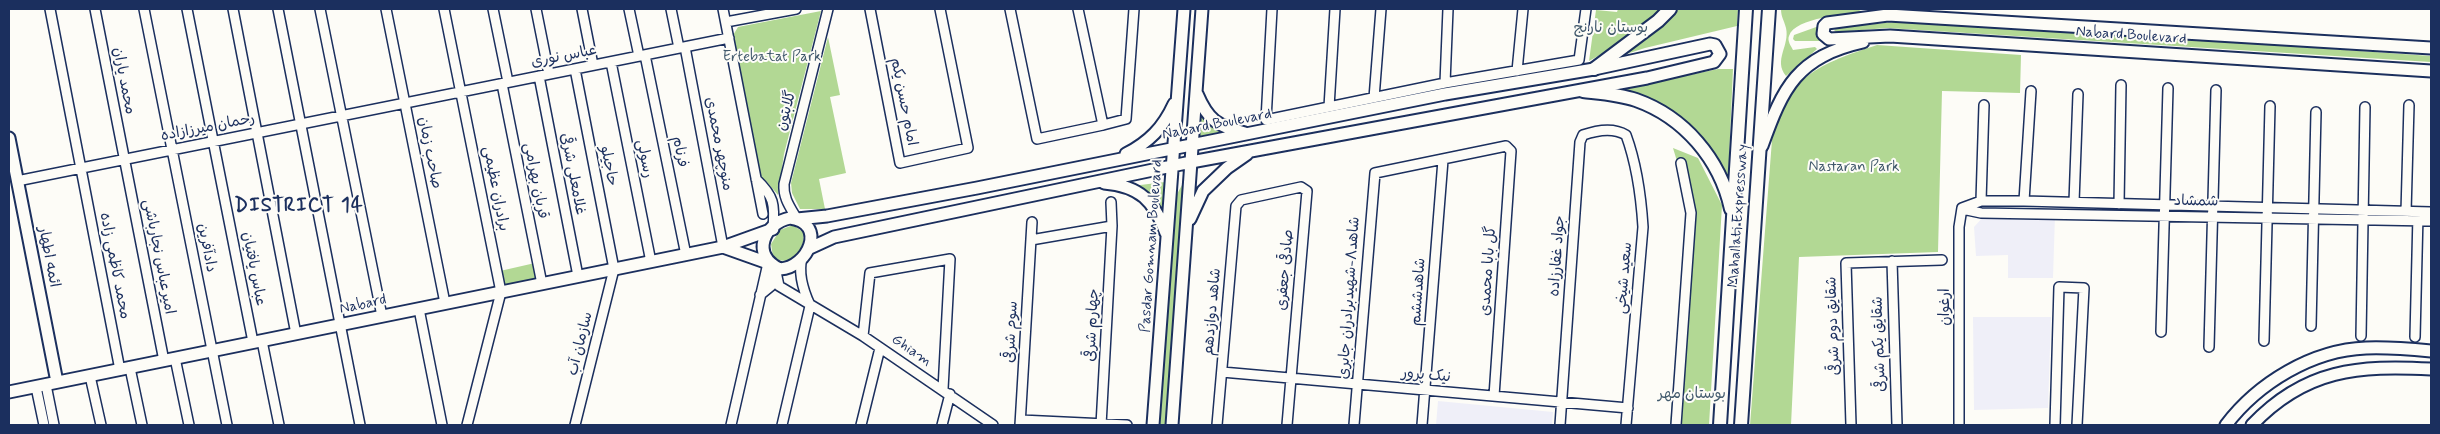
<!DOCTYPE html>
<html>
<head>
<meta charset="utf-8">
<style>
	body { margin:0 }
	#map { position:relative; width:2440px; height:434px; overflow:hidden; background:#fdfcf7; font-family:Mynerve,sans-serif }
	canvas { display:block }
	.frame { position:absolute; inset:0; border:10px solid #1b2f5e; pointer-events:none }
</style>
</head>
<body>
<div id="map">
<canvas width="2440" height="434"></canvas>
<div class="frame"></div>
</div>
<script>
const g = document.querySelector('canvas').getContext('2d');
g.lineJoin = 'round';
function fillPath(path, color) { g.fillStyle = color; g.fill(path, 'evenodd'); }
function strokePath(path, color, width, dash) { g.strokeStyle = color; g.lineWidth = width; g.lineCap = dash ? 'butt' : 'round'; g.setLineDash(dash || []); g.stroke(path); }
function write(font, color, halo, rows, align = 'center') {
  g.font = font + ' Mynerve,"Playpen Sans Arabic",sans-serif'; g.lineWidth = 4; g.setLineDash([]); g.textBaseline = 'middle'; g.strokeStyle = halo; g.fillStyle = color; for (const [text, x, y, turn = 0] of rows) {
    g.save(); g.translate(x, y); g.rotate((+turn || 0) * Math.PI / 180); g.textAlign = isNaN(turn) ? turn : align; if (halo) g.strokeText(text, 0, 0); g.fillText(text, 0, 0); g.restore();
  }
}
fillPath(new Path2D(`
	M 2055,215 L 2053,278 L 2008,278 L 2008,255 L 1976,256 L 1974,227 L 1984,216 Z
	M 1973,317 L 2051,317 L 2048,408 L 1974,410 Z
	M 1438,401 L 1553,412 L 1552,425 L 1436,425 Z`), '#efeff8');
fillPath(new Path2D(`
	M 1618,9 L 1662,9 L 1623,42 L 1589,61 L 1596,10 L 1617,12 Z
	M 1679,9 L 1738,9 L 1737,26 L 1645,48 L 1614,58 L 1634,48 Z
	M 1781,9 L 1857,9 L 1865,13 C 1848,14 1795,17 1789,36 C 1787,41 1791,46 1793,50 L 1815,47 L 1817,49 L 1786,76 C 1773,60 1790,46 1786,28 C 1784,20 1781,17 1781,9 Z
	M 821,11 L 784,154 L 778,195 L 766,181 L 759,177 L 732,37 L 738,27 Z
	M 1894,22 L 2116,34 L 2431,56 L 2431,62 L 1887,28 L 1836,32 L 1834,30 L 1837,28 Z
	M 1819,26 L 1816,33 L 1821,41 L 1795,41 L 1793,39 L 1794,35 Z
	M 828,37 L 840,95 L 830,97 L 846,173 L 819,179 L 825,209 L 800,209 L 792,193 L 791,183 Z
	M 1877,45 L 2021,55 L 2020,93 L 1942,91 L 1938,252 L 1799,257 L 1791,425 L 1750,425 L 1772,140 C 1783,77 1822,63 1877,45 Z
	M 1718,69 L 1733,69 L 1728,183 C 1705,131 1674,102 1617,90 Z
	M 1201,114 L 1207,121 L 1232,133 L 1198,140 Z
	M 1673,148 L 1698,158 L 1722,205 L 1709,425 L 1670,425 L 1688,198 Z
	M 1165,182 L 1163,213 C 1155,199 1148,191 1132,186 Z
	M 1182,185 L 1185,185 L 1168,425 L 1160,425 L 1175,208 L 1177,194 Z
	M 793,225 L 803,232 C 807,249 790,269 773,257 L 771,244 L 780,230 Z
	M 535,263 L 538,281 L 504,288 L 500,271 Z`), '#b2d894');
const minor = new Path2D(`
	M 50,9 L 120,370
	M 95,9 L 164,361
	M 144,9 L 227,425
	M 187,9 L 253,342
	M 233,9 L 296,334
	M 278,9 L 360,425
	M 320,9 L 382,316
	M 386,9 L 445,303
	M 444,9 L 501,292 L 467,425
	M 493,9 L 508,82
	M 536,9 L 549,74
	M 582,9 L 593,65
	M 629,9 L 639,56
	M 671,9 L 679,48
	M 723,9 L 763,214
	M 870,9 L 900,163 L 968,148 L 940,9
	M 1010,9 L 1037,139 L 1103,125 L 1078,9
	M 1272,9 L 1266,120 L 1445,83 L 1579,60 L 1586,9
	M 726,22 L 796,9
	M 685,47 L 723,247
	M 645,55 L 686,255
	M 611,62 L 651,262
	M 575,69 L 614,269 L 575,425
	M 1517,71 L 1523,9
	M 539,76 L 578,276
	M 1445,83 L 1448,9
	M 502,84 L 542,284
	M 1374,98 L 1381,9
	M 1329,107 L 1335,9
	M 1103,125 L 1126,119 L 1134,9
	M 756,179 C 774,196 775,204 773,229
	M 17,181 L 729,38
	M 1981,201 L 1984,105
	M 2024,201 L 2031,91
	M 2074,202 L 2078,94
	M 2119,204 L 2121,85
	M 1962,209 L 1981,213 L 2431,221
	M 2406,212 L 2409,105
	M 797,219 C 790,207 783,198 784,184 L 828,9
	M 1031,240 L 1112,226
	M 802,258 C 798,273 804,292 810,305
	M 1892,261 L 1897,425
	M 775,267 L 779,286 L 863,336 L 993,425
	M 760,295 L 771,286 L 774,271
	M 419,309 L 442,425
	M 2311,326 L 2316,112
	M 2161,332 L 2168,88
	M 863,336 L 870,273 L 950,259 L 943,389
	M 2361,336 L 2365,107
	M 2415,337 L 2418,215
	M 262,341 L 279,425
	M 2264,341 L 2270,106
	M 2209,347 L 2216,90
	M 175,358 L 189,425
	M 130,368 L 142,425
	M 1222,372 L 1628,408
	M 90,376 L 101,425
	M 46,385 L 54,425
	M 36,387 L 44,425
	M 1021,420 L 1127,425
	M 731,425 L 768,263
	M 782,425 L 810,306
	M 861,425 L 880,348
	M 942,425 L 950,394
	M 1020,425 L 1032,222
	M 1101,425 L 1112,226 L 1111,202
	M 1217,425 L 1236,206 L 1241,200 L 1301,187 L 1307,191 L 1287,425
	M 1354,425 L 1375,173 L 1506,146 L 1511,151 L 1494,396
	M 1422,425 L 1443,160
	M 1560,425 L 1580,142 L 1583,135 C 1597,130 1613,127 1626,135 C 1637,165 1641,195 1643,227 L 1626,425
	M 1676,425 L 1691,213 L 1681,163
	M 1851,425 L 1846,263 L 1942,260
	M 1959,425 L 1959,227 L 1962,208 L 1981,201 L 2024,201 L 2431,212
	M 2055,425 L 2059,287 L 2084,288 L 2077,425`);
const major = new Path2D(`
	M 2431,48 L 1888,15 L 1827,23 L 1824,26 L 1823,34 L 1829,39 L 1890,36 L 2431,71
	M 1197,94 C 1208,120 1217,126 1245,133
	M 9,138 L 57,382
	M 1762,146 C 1783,87 1797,57 1863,42
	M 1126,154 C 1149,142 1163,128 1174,104
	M 1104,183 C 1140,186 1154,201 1166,233
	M 790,218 C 828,223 808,268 780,269 C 750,255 764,223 790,218 Z
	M 797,219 L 827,216 L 977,188 L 1445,94 L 1594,69 L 1710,44 L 1715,45 L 1720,54 L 1714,62 L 1647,78 L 1191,162 L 834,237 L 810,248
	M 1190,219 L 1203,191 L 1227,168 L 1247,154
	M 768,263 L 723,247 L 773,229
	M 9,392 L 723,247
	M 1153,425 L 1184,9
	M 1172,425 L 1202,9
	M 2226,425 C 2258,383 2312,350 2366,348 C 2388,347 2410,349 2431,351
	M 2252,425 C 2305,369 2359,365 2431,369`);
const highway = new Path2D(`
	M 1594,69 L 1658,21 L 1670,9
	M 1583,91 C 1601,93 1619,94 1636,100 C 1684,117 1720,159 1731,209
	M 1720,425 L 1746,9
	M 1741,425 L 1769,9`);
strokePath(minor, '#1b2f5e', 12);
strokePath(major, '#1b2f5e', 15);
strokePath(highway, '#1b2f5e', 16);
strokePath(minor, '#fdfcf7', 9);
strokePath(major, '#fdfcf7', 11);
strokePath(highway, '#fdfcf7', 12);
write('15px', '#41596c', '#fdfcf7', [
	["بوستان نارنج",1611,29],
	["Ertebatat Park",772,58],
	["Nastaran Park",1854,168],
	["بوستان مهر",1692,395]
]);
write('15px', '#1b2f5e', '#fdfcf7', [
	["Nabard Boulevard",2131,36,4],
	["عباس نوری",564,57,-11],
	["محمد یاران",123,81,79],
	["امام حسن یکم",903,102,79],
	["گلابتون",787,111,-75],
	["Nabard Boulevard",1217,125,-11],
	["رحمان میرزازاده",208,128,-11],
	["منوچهر محمدی",718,144,79],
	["فرنام",679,152,79],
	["صاحب زمان",429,153,79],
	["رسولى",644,159,79],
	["حاجیلو",608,166,79],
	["غلامعلی شرقی",572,174,79],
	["قربان بهرامی",535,181,79],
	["برادران عظیمی",495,189,79],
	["شمشاد",2196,202,1],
	["Mahallati Expressway",1739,216,-86],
	["Pasdar Gomnam Boulevard",1152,246,-86],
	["دادآفرین",206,248,79],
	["جواد غفارزاده",1558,256,-86],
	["ائمه اطهار",48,257,79],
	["امیرعباس نجارباشی",158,257,79],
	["محمد کاظمی زاده",114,266,79],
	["عباس یافتیان",253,269,79],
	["صادقی جعفری",1286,270,-85],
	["گل بابا محمدی",1489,271,-86],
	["سعید شیخی",1625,278,-85],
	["شاهدششم",1419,292,-86],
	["شاهد۸-شهیدبرادران جابری",1350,298,-86],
	["Nabard",363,305,-12],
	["ارغوان",1946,307,-90],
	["شاهد دوازدهم",1213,312,-85],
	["چهارم شرقی",1093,325,-87],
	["شقایق دوم شرقی",1834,326,-92],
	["سوم شرقی",1012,332,-87],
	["سازمان آب",581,344,-76],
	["شقایق یکم شرقی",1880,344,-92],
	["Ghiam",911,351,34],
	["نیک پرور",1426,376,5]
]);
g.letterSpacing = '1px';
write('bold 20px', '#1b2f5e', '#fdfcf7', [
	["DISTRICT 14",299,207]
]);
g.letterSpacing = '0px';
</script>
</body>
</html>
